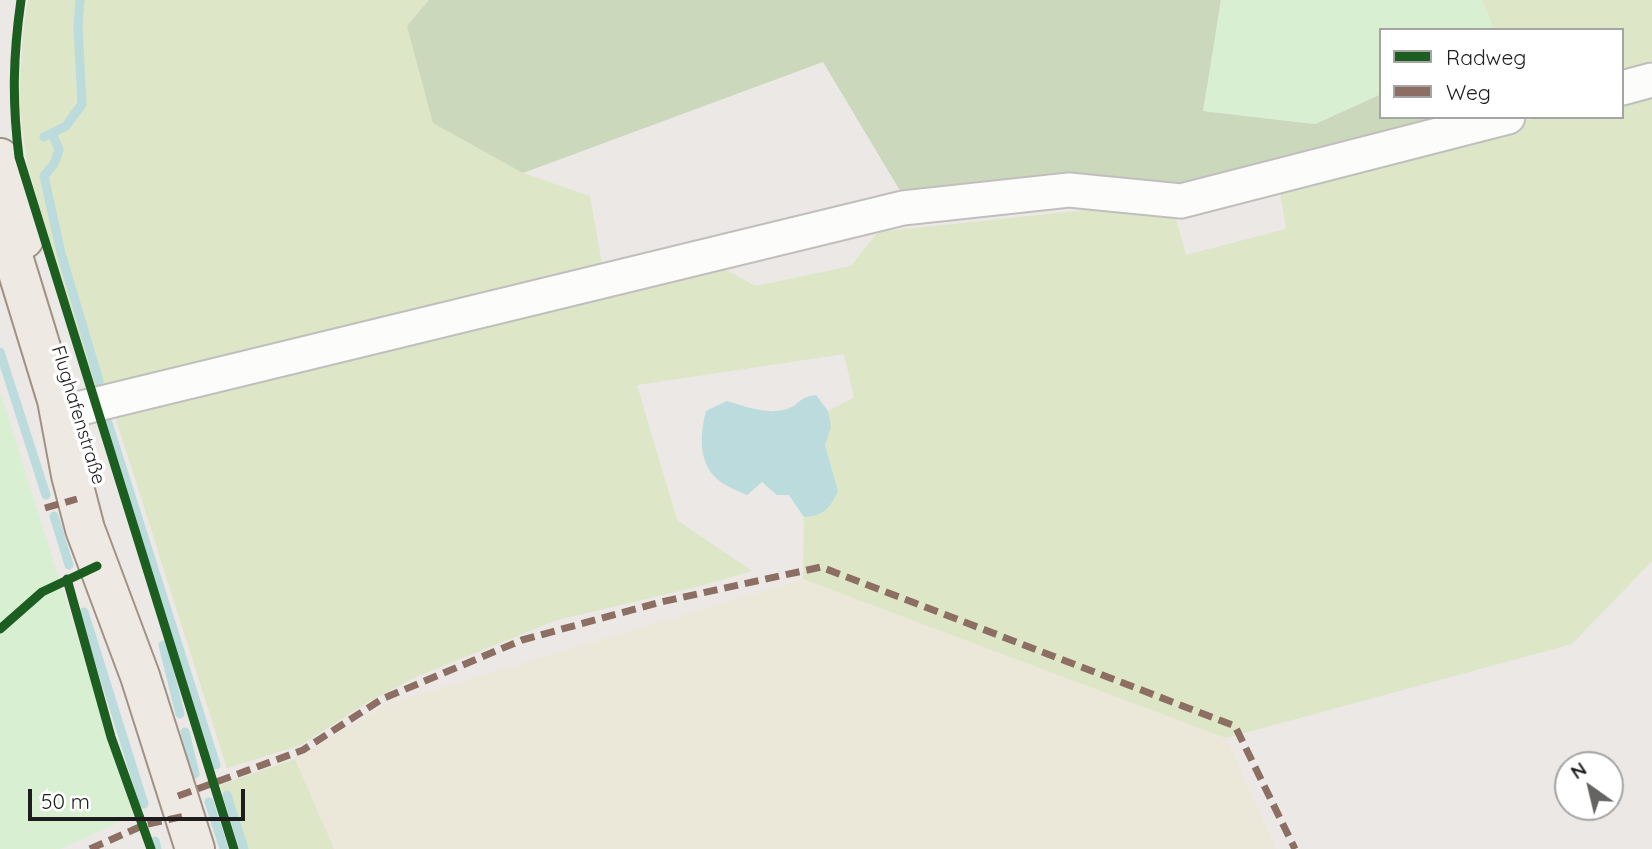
<!DOCTYPE html>
<html>
<head>
<meta charset="utf-8">
<style>
	body { margin:0 }
	#map { position:relative; width:1652px; height:849px; overflow:hidden; background:#ebe8e5; font-family:Quicksand,sans-serif }
	canvas { display:block }
	.legend { position:absolute; left:1379px; top:28px; width:245px; height:91px; box-sizing:border-box; background:#fff; border:2px solid #a5a5a5; margin:0; padding:9px 12px; list-style:none; font-size:21px; color:#1d1d1d }
	.legend li { display:flex; align-items:center; gap:14px; height:35px }
	.legend b { width:35px; border:2px solid #a5a5a5 }
	.north { position:absolute; left:1554px; top:751px; width:70px; height:70px; box-sizing:border-box; background:#fff; border:2px solid #a5a5a5; border-radius:50%; rotate:326deg; font-size:19px; font-weight:700; line-height:28px; text-align:center; color:#1d1d1d }
	.north::after { content:''; display:block; margin:auto; width:24px; height:32px; background:#656463; clip-path:polygon(50% 0,100% 100%,50% 72%,0 100%) }
	.scale { position:absolute; left:28px; top:789px; width:217px; height:32px; box-sizing:border-box; border:4px solid #1d1d1d; border-top:0; padding-left:9px; font-size:21px; line-height:24px; white-space:nowrap; color:#1d1d1d; -webkit-text-stroke:5px #fff; paint-order:stroke }
</style>
</head>
<body>
<div id="map">
<canvas width="1652" height="849"></canvas>
<ul class="legend">
<li><b style="height:9px;background:#1b5e20"></b>Radweg</li>
<li><b style="height:9px;background:#8d6e63"></b>Weg</li>
</ul>
<div class="north">N</div>
<div class="scale">50 m</div>
</div>
<script>
const g = document.querySelector('canvas').getContext('2d');
g.lineJoin = 'round';
function fillPath(path, color) { g.fillStyle = color; g.fill(path, 'evenodd'); }
function strokePath(path, color, width, dash) { g.strokeStyle = color; g.lineWidth = width; g.lineCap = dash ? 'butt' : 'round'; g.setLineDash(dash || []); g.stroke(path); }
function write(font, color, halo, rows, align = 'center') {
  g.font = font + ' Quicksand,sans-serif'; g.lineWidth = 7; g.setLineDash([]); g.textBaseline = 'middle'; g.strokeStyle = halo; g.fillStyle = color; for (const [text, x, y, turn = 0] of rows) {
    g.save(); g.translate(x, y); g.rotate((+turn || 0) * Math.PI / 180); g.textAlign = isNaN(turn) ? turn : align; if (halo) g.strokeText(text, 0, 0); g.fillText(text, 0, 0); g.restore();
  }
}
fillPath(new Path2D(`
	M 803,579 L 1226,738 L 1276,849 L 334,849 L 295,759 L 387,704 Z`), '#ebe8d9');
fillPath(new Path2D(`
	M 28,0 L 429,0 L 407,26 L 523,173 L 590,196 L 602,264 L 94,393 L 27,163 L 19,101 L 23,34 Z
	M 1482,0 L 1652,0 L 1652,64 L 1622,72 L 1622,30 L 1494,30 Z
	M 1652,88 L 1652,561 L 1572,644 L 1226,738 L 803,579 L 804,517 C 823,516 830,509 838,491 L 825,444 L 830,427 L 828,411 L 854,398 L 844,354 L 637,385 L 677,520 L 752,571 L 697,587 L 557,620 L 418,676 L 368,702 L 301,745 L 227,768 L 115,416 L 716,265 L 756,286 L 851,266 L 878,232 L 1095,209 L 1174,212 L 1186,255 L 1286,229 L 1279,185 L 1540,117 L 1622,117 L 1622,96 Z
	M 295,759 L 334,849 L 242,849 L 220,785 Z`), '#dde6c6');
fillPath(new Path2D(`
	M 429,0 L 1221,0 L 1204,111 L 1315,124 L 1381,94 L 1381,117 L 1451,117 L 1197,185 L 1083,176 L 905,199 L 823,62 L 523,173 L 433,123 L 407,26 Z`), '#cbd8bc');
fillPath(new Path2D(`
	M 1221,0 L 1482,0 L 1494,30 L 1381,30 L 1381,94 L 1315,124 L 1203,111 Z
	M 0,391 L 133,816 L 60,849 L 0,849 Z`), '#d8efd2');
fillPath(new Path2D(`
	M 816,395 L 828,411 L 831,427 L 825,445 L 838,491 C 830,509 823,516 804,517 L 789,495 L 777,495 L 762,482 L 747,495 C 738,491 725,486 717,479 C 698,461 700,435 706,411 L 727,401 C 747,407 767,415 787,409 C 800,405 798,397 816,395 Z`), '#bbdbdc');
strokePath(new Path2D(`
	M 52,133 L 59,150 L 54,164 L 44,176 L 61,253 L 99,381
	M 44,137 L 66,126 L 82,104 L 78,27 L 80,0
	M 0,352 L 46,495
	M 108,423 L 216,765
	M 54,516 L 69,565
	M 84,612 L 144,804
	M 163,645 L 180,714
	M 185,732 L 195,774
	M 227,795 L 244,849
	M 209,802 L 224,849
	M 155,841 L 157,849`), '#bbdbdc', 9);
const minor = new Path2D(`
	M 1622,88 L 1652,80
	M 77,409 L 903,208 L 1069,190 L 1181,201 L 1508,117`);
const major = new Path2D(`
	M 0,158 L 24,239
	M 0,214 L 57,400 L 71,475 L 85,529 L 140,676 L 195,849`);
strokePath(minor, '#c1bfbe', 37);
strokePath(major, '#a09184', 42);
strokePath(minor, '#fcfcfb', 33);
strokePath(major, '#efe9e4', 38);
strokePath(new Path2D(`
	M 45,508 L 77,499
	M 178,796 L 303,750 L 382,699 L 522,640 L 661,602 L 821,567 L 1235,726 L 1295,849
	M 90,849 L 144,825 L 185,816`), '#8d6e63', 7, [14, 7]);
strokePath(new Path2D(`
	M 21,0 C 13,56 12,101 19,157 L 234,849
	M 67,579 L 111,737 L 151,849
	M 0,629 L 42,592 L 97,566`), '#1b5e20', 9);
write('19px', '#1d1d1d', '#fff', [
	["Flughafenstraße",78,415,73]
]);
</script>
</body>
</html>
